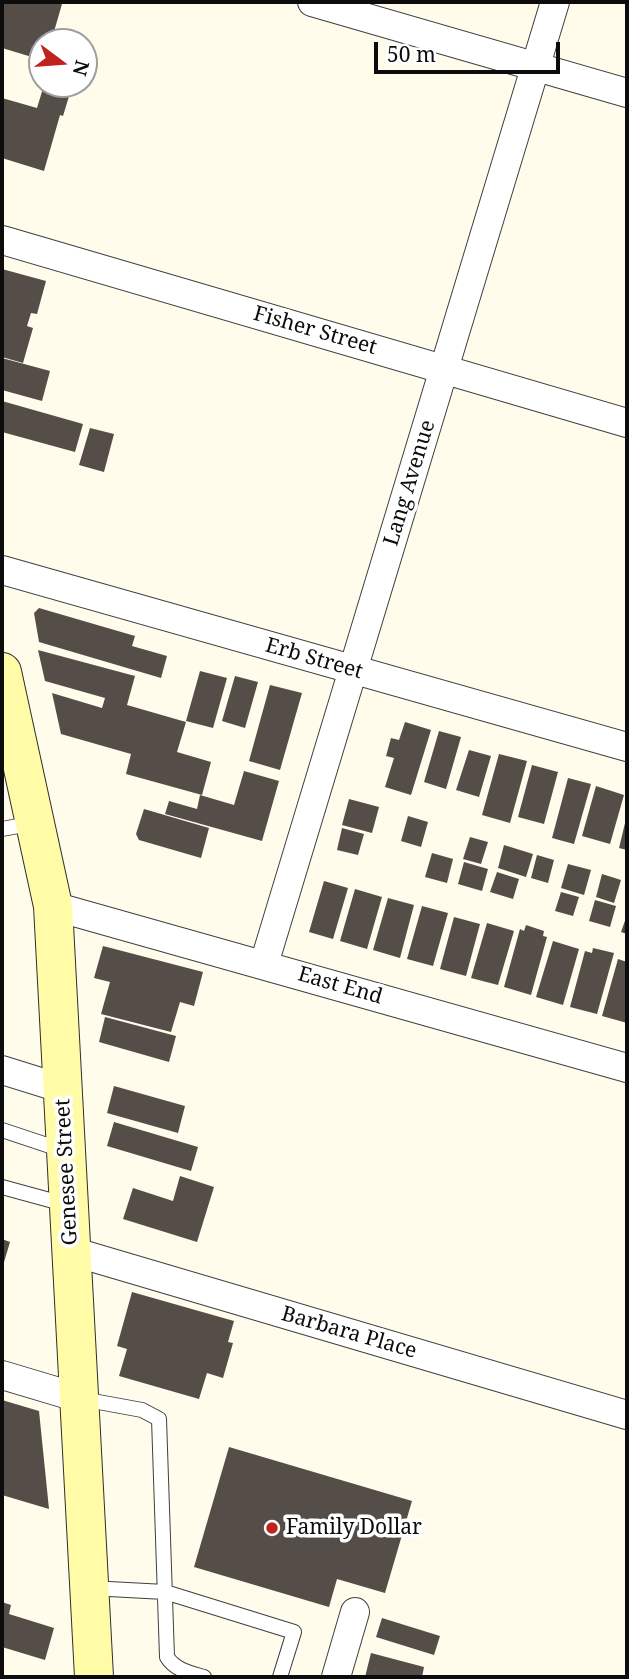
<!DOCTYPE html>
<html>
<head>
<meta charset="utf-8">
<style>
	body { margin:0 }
	#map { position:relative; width:629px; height:1679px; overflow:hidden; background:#fffceb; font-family:"Noto Serif",serif }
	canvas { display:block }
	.frame { position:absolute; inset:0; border:4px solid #0c0c0c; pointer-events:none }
	.north { position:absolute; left:28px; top:28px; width:70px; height:70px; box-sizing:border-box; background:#fff; border:2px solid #9e9e9e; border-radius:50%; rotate:106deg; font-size:19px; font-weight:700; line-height:28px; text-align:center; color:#0c0c0c }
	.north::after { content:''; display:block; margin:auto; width:24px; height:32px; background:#c0221f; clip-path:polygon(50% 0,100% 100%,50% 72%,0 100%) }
	.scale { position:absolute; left:374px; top:42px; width:186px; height:32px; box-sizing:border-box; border:4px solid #0c0c0c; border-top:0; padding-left:9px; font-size:21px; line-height:24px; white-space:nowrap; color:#0c0c0c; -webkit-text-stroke:5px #fff; paint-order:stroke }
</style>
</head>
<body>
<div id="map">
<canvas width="629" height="1679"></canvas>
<div class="frame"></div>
<div class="north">N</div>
<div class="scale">50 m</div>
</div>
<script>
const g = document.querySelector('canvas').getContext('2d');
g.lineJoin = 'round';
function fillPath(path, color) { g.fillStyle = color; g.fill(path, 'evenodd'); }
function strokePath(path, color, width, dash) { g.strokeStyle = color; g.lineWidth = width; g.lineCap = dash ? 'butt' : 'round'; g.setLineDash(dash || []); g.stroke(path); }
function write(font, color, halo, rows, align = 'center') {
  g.font = font + ' "Noto Serif",serif'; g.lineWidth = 7; g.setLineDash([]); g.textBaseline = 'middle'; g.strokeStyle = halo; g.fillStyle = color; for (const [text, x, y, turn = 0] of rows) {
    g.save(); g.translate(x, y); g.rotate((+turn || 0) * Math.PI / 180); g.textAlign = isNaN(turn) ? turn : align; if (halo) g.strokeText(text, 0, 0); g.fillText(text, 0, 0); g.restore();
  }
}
fillPath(new Path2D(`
	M 2,2 L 62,4 L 51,42 L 42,42 L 42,60 L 2,48 Z
	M 44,85 L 70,93 L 63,116 L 60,115 L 44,171 L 2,158 L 2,98 L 37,108 Z
	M 2,269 L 46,281 L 37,314 L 31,313 L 27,326 L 33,328 L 23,363 L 2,357 Z
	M 2,358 L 50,371 L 42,401 L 2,390 Z
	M 2,401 L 83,424 L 75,452 L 2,432 Z
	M 90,428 L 114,434 L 104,472 L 79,465 Z
	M 39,608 L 135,636 L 132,646 L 167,656 L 161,678 L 39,642 L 34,613 Z
	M 38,650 L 135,676 L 127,705 L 186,722 L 177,752 L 211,762 L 202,795 L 126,774 L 131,754 L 61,734 L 52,693 L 102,708 L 105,698 L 45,681 Z
	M 200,671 L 227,678 L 213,728 L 186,721 Z
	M 235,676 L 258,682 L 245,728 L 222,721 Z
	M 270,685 L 302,693 L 280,770 L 249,761 Z
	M 405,722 L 431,730 L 411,795 L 385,787 L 394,758 L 386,756 L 391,738 L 399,740 Z
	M 439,731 L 461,737 L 446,789 L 424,782 Z
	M 469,750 L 491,756 L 479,797 L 456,790 Z
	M 499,754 L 527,761 L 510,823 L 482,815 Z
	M 532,765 L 558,772 L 544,824 L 518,817 Z
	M 244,771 L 279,781 L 262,841 L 165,814 L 169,801 L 197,809 L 200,795 L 234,805 Z
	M 568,778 L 591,784 L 574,844 L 552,838 Z
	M 596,786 L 624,795 L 610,844 L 582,836 Z
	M 349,799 L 379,807 L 372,833 L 342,825 Z
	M 144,809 L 209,828 L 201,858 L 139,840 L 136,834 Z
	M 408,816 L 428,822 L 421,847 L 401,841 Z
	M 626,819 L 627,819 L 627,850 L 619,848 Z
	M 342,828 L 364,834 L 358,855 L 337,850 Z
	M 470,837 L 488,842 L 481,864 L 463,859 Z
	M 504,845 L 533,854 L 526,877 L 498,868 Z
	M 432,853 L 453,859 L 447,883 L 425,877 Z
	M 537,855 L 554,860 L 548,883 L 531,878 Z
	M 464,862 L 488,869 L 482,891 L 458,884 Z
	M 568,864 L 591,870 L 584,895 L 561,888 Z
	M 497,872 L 519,879 L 513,899 L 490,892 Z
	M 602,874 L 621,880 L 614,903 L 596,897 Z
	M 324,881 L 348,888 L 333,939 L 309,932 Z
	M 355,889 L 382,897 L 367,949 L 340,941 Z
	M 561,892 L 579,897 L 573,916 L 555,911 Z
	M 388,898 L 414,905 L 400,958 L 373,950 Z
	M 595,900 L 616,906 L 610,927 L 589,921 Z
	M 422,906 L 448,913 L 433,966 L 407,959 Z
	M 627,915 L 627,934 L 621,932 Z
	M 454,917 L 480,924 L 466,976 L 440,969 Z
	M 487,923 L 514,931 L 498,985 L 471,978 Z
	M 526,925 L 544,931 L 543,936 L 547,937 L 531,995 L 504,987 L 520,929 L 524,931 Z
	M 553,941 L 579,949 L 563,1005 L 536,997 Z
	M 103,946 L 203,972 L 194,1006 L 180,1002 L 171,1032 L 101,1014 L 110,982 L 94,978 Z
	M 593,948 L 614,953 L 597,1014 L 570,1007 L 585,951 L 592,953 Z
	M 618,959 L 627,962 L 627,1023 L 602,1016 Z
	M 105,1017 L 176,1036 L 169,1062 L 99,1042 Z
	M 114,1086 L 185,1106 L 178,1133 L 107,1113 Z
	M 114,1122 L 198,1147 L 191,1171 L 107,1146 Z
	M 180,1176 L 214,1187 L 197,1242 L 123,1219 L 133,1188 L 173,1201 Z
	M 2,1239 L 10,1242 L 2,1269 Z
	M 132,1292 L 234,1321 L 228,1342 L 233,1343 L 223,1378 L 207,1373 L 199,1399 L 119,1376 L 127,1349 L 117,1346 Z
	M 2,1400 L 39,1411 L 49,1509 L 2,1495 Z
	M 229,1447 L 412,1501 L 385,1593 L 337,1579 L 329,1607 L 194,1567 Z
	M 2,1602 L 11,1605 L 9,1614 L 54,1628 L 45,1660 L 2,1647 Z
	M 382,1618 L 440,1636 L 434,1655 L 376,1637 Z
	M 371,1653 L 424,1667 L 422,1677 L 365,1677 Z`), '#554e48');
const lane = new Path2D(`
	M 2,829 L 35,823
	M 2,1130 L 65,1151
	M 2,1187 L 68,1205
	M 82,1399 L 142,1410 L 159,1419 L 167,1657 C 175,1670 190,1673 204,1677
	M 90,1588 L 165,1592 L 294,1632 L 280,1677`);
const street = new Path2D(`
	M 312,2 L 627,93
	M 2,240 L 627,423
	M 2,570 L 627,747
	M 53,906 L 627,1068
	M 264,964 L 555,2
	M 2,1070 L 63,1089
	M 71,1251 L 627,1415
	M 2,1375 L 79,1398
	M 336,1677 L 355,1612`);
const secondary = new Path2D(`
	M 2,672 L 53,906 L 94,1677`);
strokePath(lane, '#3f3f3f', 16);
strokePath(street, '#3f3f3f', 30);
strokePath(secondary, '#2e2e2e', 40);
strokePath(lane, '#fff', 14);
strokePath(street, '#fff', 28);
strokePath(secondary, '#fffba6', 38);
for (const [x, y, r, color] of [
	[272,1528,7,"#c0221f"]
]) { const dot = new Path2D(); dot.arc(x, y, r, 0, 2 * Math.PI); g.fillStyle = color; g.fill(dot); strokePath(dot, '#fff', 2.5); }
write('21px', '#0c0c0c', '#fff', [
	["Fisher Street",315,331,16],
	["Lang Avenue",410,483,-73],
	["Erb Street",314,659,16],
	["East End",340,986,16],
	["Genesee Street",67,1172,-93],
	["Barbara Place",349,1333,16]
]);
write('21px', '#0c0c0c', '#fff', [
	["Family Dollar",286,1528]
], 'left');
</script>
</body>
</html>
